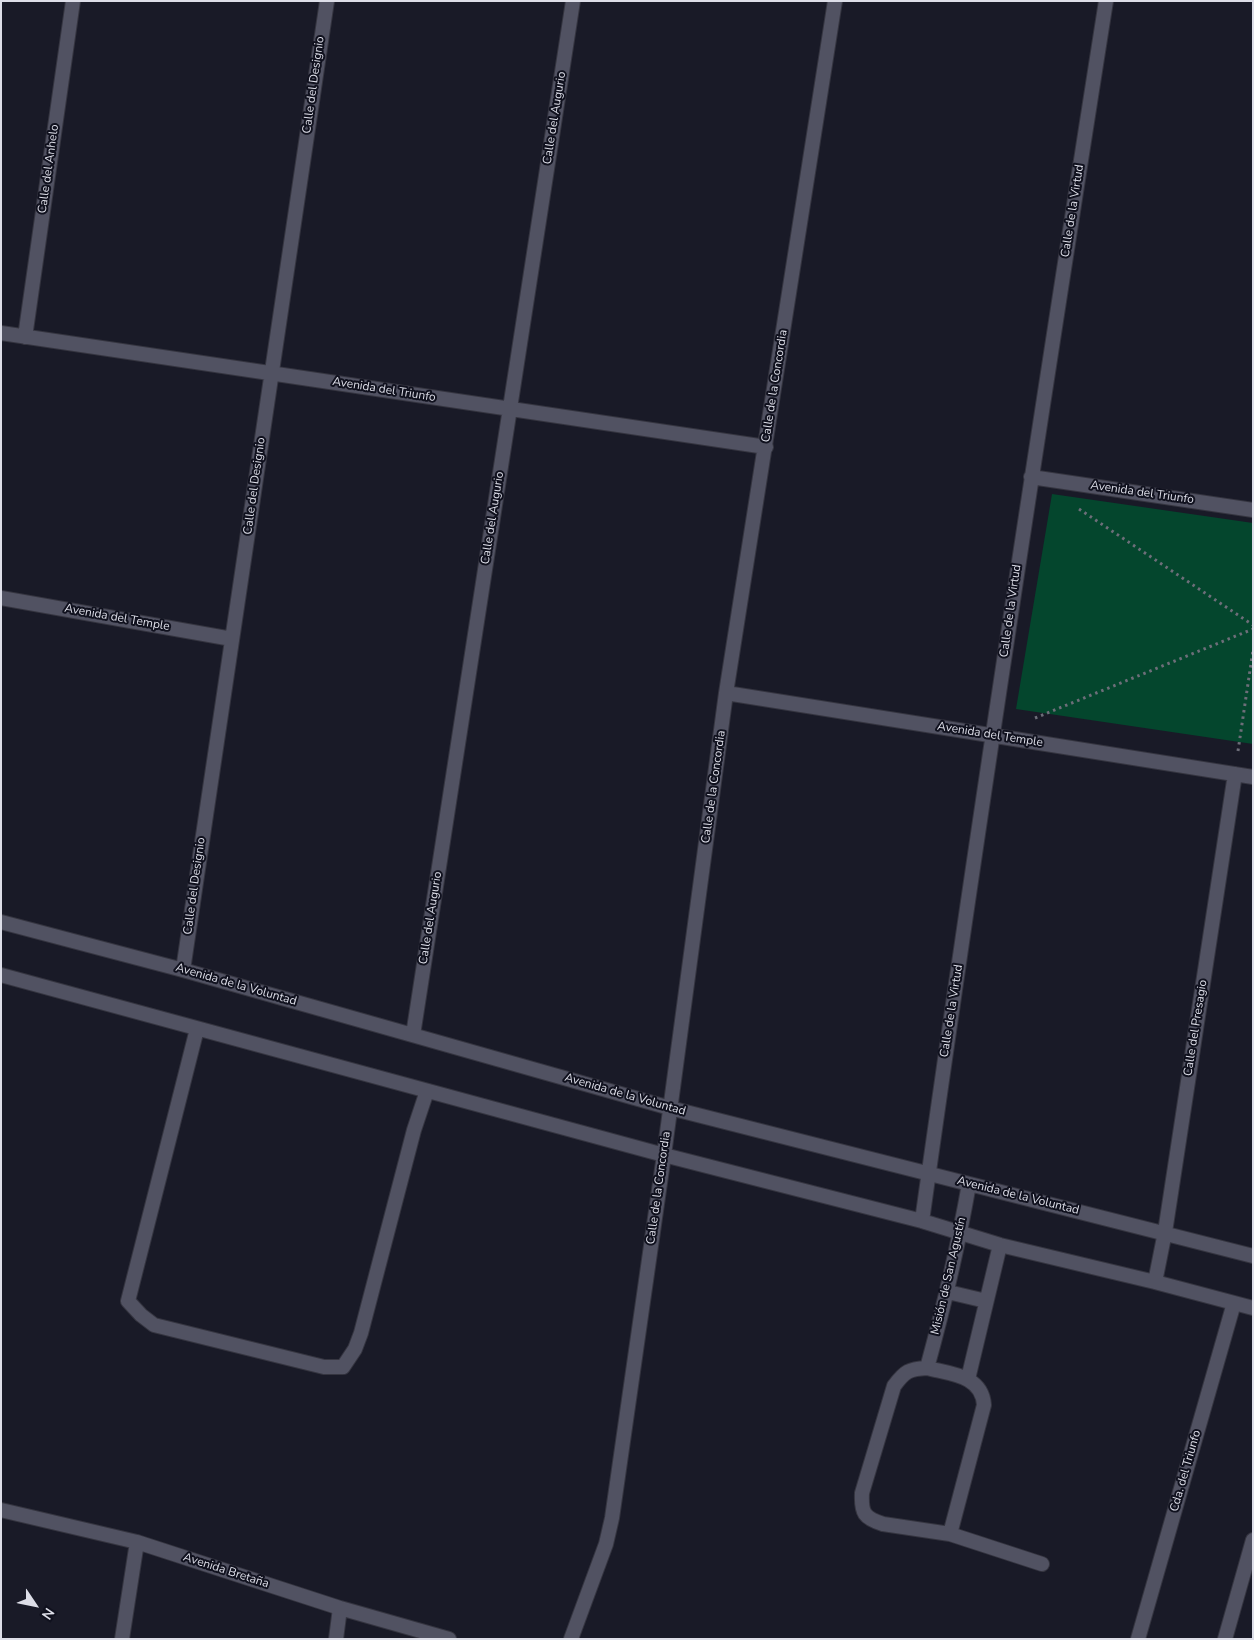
<!DOCTYPE html>
<html>
<head>
<meta charset="utf-8">
<style>
	body { margin:0 }
	#map { position:relative; width:1254px; height:1640px; overflow:hidden; background:#191a27; font-family:"Nunito Sans",sans-serif }
	canvas { display:block }
	.frame { position:absolute; inset:0; border:2px solid #dddee8; pointer-events:none }
	.north { position:absolute; left:10px; top:1580px; width:50px; height:50px; -webkit-text-stroke:4px #10111e; paint-order:stroke; rotate:124deg; font-size:14px; font-weight:700; line-height:20px; text-align:center; color:#dddee8 }
	.north::after { content:''; display:block; margin:auto; width:18px; height:22px; background:#dddee8; clip-path:polygon(50% 0,100% 100%,50% 72%,0 100%) }
</style>
</head>
<body>
<div id="map">
<canvas width="1254" height="1640"></canvas>
<div class="frame"></div>
<div class="north">N</div>
</div>
<script>
const g = document.querySelector('canvas').getContext('2d');
g.lineJoin = 'round';
function fillPath(path, color) { g.fillStyle = color; g.fill(path, 'evenodd'); }
function strokePath(path, color, width, dash) { g.strokeStyle = color; g.lineWidth = width; g.lineCap = dash ? 'butt' : 'round'; g.setLineDash(dash || []); g.stroke(path); }
function write(font, color, halo, rows, align = 'center') {
  g.font = font + ' "Nunito Sans",sans-serif'; g.lineWidth = 4; g.setLineDash([]); g.textBaseline = 'middle'; g.strokeStyle = halo; g.fillStyle = color; for (const [text, x, y, turn = 0] of rows) {
    g.save(); g.translate(x, y); g.rotate((+turn || 0) * Math.PI / 180); g.textAlign = isNaN(turn) ? turn : align; if (halo) g.strokeText(text, 0, 0); g.fillText(text, 0, 0); g.restore();
  }
}
fillPath(new Path2D(`
	M 1052,494 L 1253,523 L 1253,744 L 1016,709 Z`), '#04462d');
const service = new Path2D(`
	M 1225,1639 L 1253,1540`);
const minor = new Path2D(`
	M 1,333 L 766,447
	M 25,337 L 73,1
	M 1031,477 L 1253,510
	M 1,598 L 232,639
	M 726,693 L 1253,777
	M 1,922 L 183,970 L 670,1108 L 1253,1256
	M 183,970 L 327,1
	M 1,975 L 664,1155 L 922,1221 L 1000,1245 L 1155,1282 L 1253,1308
	M 197,1029 L 128,1301 L 141,1315 L 154,1325 L 324,1367 L 343,1367 L 355,1349 L 361,1333 L 414,1130 L 427,1091
	M 413,1035 L 573,1
	M 922,1221 C 979,814 1042,407 1106,1
	M 1155,1282 L 1165,1232 L 1235,774
	M 948,1292 L 986,1301
	M 927,1368 C 950,1374 982,1375 984,1405 L 950,1534 L 883,1524 C 864,1518 861,1513 862,1493 L 894,1386 C 905,1371 909,1369 927,1368 Z
	M 927,1368 C 944,1306 958,1247 969,1184
	M 968,1379 L 1000,1245
	M 1,1510 L 137,1542 L 340,1608 L 449,1639
	M 950,1534 L 1042,1564
	M 122,1639 L 137,1542
	M 336,1639 L 340,1608
	M 571,1639 L 606,1544 L 612,1518 L 664,1155 L 726,693 L 835,1
	M 1138,1639 L 1234,1303`);
strokePath(service, '#353540', 16);
strokePath(minor, '#353540', 16);
strokePath(new Path2D(`
	M 1079,509 L 1253,625
	M 1035,718 L 1253,629
	M 1238,751 L 1253,650`), '#6d6e79', 3, [2.5, 4]);
strokePath(service, '#515262', 14);
strokePath(minor, '#515262', 14);
write('12px', '#dddee8', '#10111e', [
	["Calle del Designio",314,85,-82],
	["Calle del Augurio",555,118,-81],
	["Calle del Anhelo",49,169,-82],
	["Calle de la Virtud",1073,211,-81],
	["Calle de la Concordia",775,386,-81],
	["Avenida del Triunfo",384,390,9],
	["Calle del Designio",255,486,-82],
	["Avenida del Triunfo",1142,493,8],
	["Calle del Augurio",493,518,-81],
	["Calle de la Virtud",1011,611,-82],
	["Avenida del Temple",117,618,10],
	["Avenida del Temple",990,735,9],
	["Calle de la Concordia",714,787,-82],
	["Calle del Designio",195,886,-82],
	["Calle del Augurio",431,918,-81],
	["Avenida de la Voluntad",236,985,16],
	["Calle de la Virtud",952,1011,-81],
	["Calle del Presagio",1196,1028,-81],
	["Avenida de la Voluntad",625,1095,16],
	["Calle de la Concordia",659,1188,-82],
	["Avenida de la Voluntad",1018,1196,14],
	["Misión de San Agustín",949,1276,-77],
	["Cda. del Triunfo",1186,1471,-74],
	["Avenida Bretaña",226,1571,18]
]);
</script>
</body>
</html>
